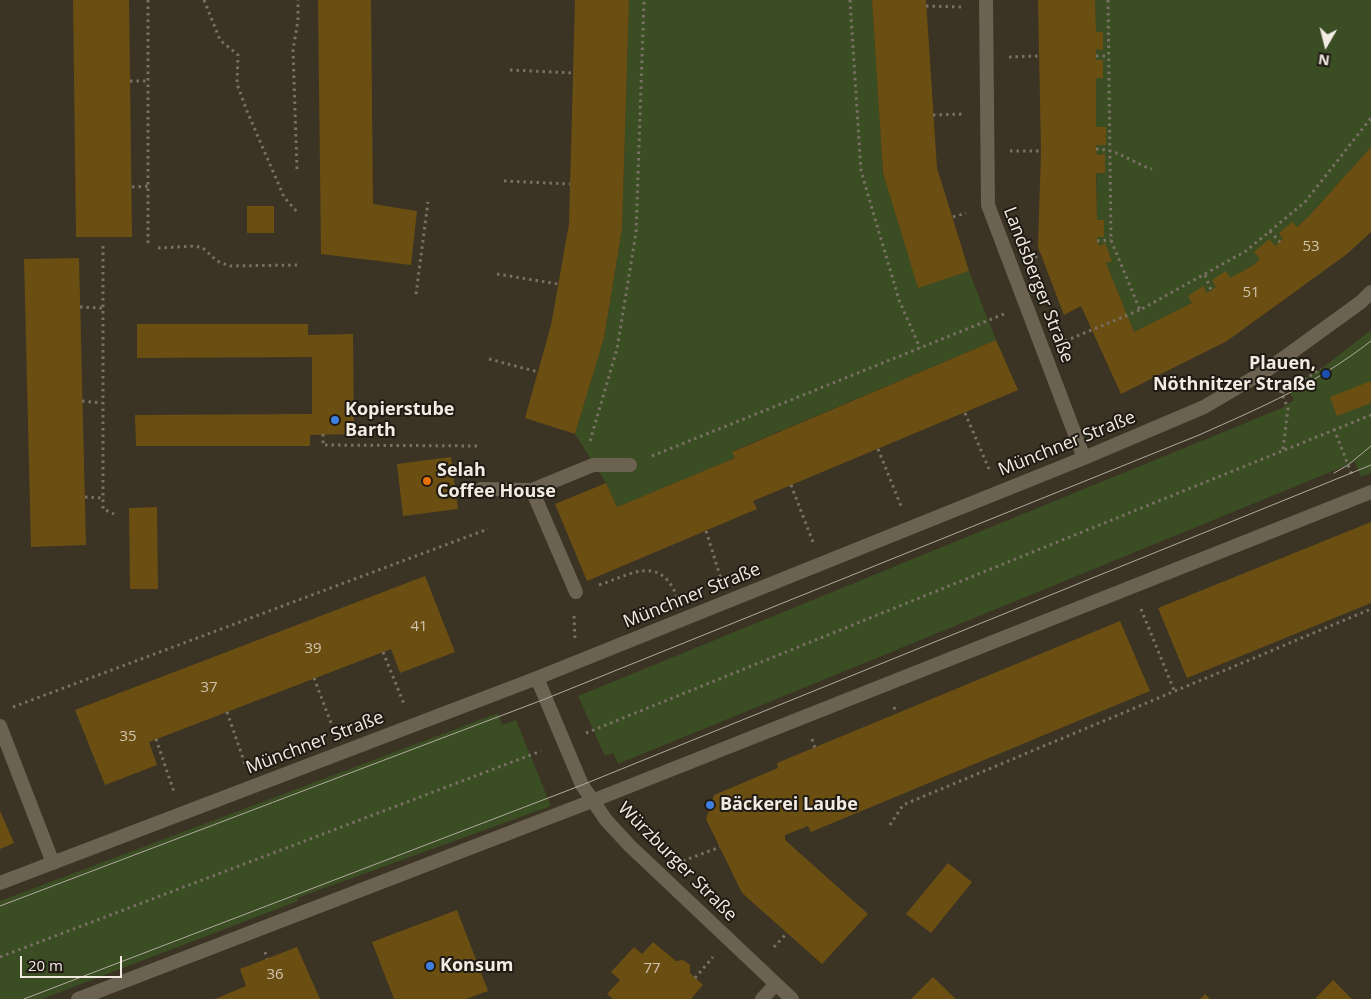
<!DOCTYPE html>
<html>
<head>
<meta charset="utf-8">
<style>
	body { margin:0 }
	#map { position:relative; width:1371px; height:999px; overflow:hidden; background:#3b3324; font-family:"Open Sans",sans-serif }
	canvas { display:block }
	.north { position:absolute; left:1301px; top:20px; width:50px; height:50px; -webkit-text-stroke:4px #1f1b14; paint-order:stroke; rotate:188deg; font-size:14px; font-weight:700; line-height:20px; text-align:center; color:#f1ebe2 }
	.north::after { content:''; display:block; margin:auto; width:18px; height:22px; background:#f1ebe2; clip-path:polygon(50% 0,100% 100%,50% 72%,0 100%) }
	.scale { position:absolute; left:20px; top:956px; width:102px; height:22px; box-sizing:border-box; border:2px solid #f1ebe2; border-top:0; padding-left:6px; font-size:15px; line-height:18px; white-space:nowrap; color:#f1ebe2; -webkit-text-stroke:4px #1f1b14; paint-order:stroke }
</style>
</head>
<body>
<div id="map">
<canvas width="1371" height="999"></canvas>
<div class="north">N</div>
<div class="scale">20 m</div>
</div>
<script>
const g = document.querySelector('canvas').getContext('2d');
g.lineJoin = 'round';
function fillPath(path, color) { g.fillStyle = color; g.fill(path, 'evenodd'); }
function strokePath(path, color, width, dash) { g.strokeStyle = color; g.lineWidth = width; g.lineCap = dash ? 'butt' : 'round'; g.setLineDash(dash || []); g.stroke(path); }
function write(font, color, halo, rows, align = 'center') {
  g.font = font + ' "Open Sans",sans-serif'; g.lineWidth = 4; g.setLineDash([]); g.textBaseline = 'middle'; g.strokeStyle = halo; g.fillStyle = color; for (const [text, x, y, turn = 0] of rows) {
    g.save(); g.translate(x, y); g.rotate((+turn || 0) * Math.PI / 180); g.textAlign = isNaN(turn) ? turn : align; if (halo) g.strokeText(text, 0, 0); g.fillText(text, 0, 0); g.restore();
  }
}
fillPath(new Path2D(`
	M 629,0 L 872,0 L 883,173 L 918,287 L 969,271 L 996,340 L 733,451 L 735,458 L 617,507 L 606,483 L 575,434 L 604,338 L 622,229 Z
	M 1095,0 L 1371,0 L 1371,147 L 1309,216 L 1252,266 L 1186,306 L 1134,332 L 1097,241 Z
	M 1371,330 L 1371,473 L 1361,477 L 1355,462 L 618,764 L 613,753 L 605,756 L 578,696 L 1282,408 L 1294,400 L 1288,389 L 1321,369 Z
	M 498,713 L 502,725 L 516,720 L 551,806 L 297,898 L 298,901 L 42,999 L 0,999 L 0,901 Z`), '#3b4d23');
fillPath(new Path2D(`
	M 73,0 L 129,0 L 132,237 L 76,237 Z
	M 318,0 L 371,0 L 373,204 L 417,211 L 411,265 L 321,254 Z
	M 575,0 L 629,0 L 622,229 L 604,338 L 575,434 L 525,418 L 551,325 L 569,224 Z
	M 872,0 L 926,0 L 937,168 L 969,271 L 918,288 L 883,173 Z
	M 1038,0 L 1095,0 L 1096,32 L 1103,32 L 1103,50 L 1096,49 L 1096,60 L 1103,60 L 1103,78 L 1096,78 L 1096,127 L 1106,127 L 1106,145 L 1096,145 L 1097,155 L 1105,154 L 1105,173 L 1096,173 L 1097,220 L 1104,220 L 1104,237 L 1097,237 L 1097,241 L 1099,246 L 1105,243 L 1112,261 L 1106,263 L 1134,332 L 1192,303 L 1188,296 L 1203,286 L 1207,293 L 1216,287 L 1212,280 L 1226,271 L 1230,278 L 1252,266 L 1260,259 L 1254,252 L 1269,239 L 1275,246 L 1283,239 L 1279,233 L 1292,222 L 1297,227 L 1309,216 L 1371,147 L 1371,232 L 1347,254 L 1227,341 L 1121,394 L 1081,306 L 1064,315 L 1038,247 L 1041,151 Z
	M 247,206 L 274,206 L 274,233 L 247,233 Z
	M 79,258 L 86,545 L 31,547 L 24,259 Z
	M 137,324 L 308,324 L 308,335 L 353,334 L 354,434 L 310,435 L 310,446 L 136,446 L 135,415 L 312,414 L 312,357 L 137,358 Z
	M 996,340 L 1018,390 L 753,501 L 757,509 L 587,581 L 555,504 L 606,483 L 617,507 L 735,458 L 732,452 Z
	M 1371,381 L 1371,403 L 1337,416 L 1330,397 Z
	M 451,457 L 458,509 L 403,516 L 397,464 Z
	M 157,507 L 158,589 L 130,589 L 129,508 Z
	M 1371,522 L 1371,603 L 1187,678 L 1158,608 Z
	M 425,576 L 455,652 L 400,673 L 391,649 L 149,742 L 157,765 L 105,785 L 75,710 Z
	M 1120,621 L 1150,691 L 811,832 L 808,826 L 785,835 L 785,840 L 868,914 L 822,964 L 742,893 L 706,819 L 714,795 L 778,768 L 777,763 Z
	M 0,811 L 14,843 L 0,849 Z
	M 948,863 L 972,882 L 931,933 L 906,914 Z
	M 457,910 L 488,991 L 466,999 L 394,999 L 372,942 Z
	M 653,942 L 676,961 L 683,960 L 690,965 L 690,973 L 703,985 L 691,999 L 613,999 L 607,994 L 620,980 L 611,972 L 634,947 L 642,954 Z
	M 297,947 L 320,999 L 215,999 L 246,986 L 240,969 Z
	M 933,977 L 956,999 L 911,999 Z
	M 1333,980 L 1352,999 L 1315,999 Z
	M 1205,994 L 1210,999 L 1200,999 Z`), '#6b4f12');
strokePath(new Path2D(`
	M 148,0 L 148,247
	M 204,0 L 220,40 L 238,55 L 237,84 L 247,111 L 284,197 L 298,213
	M 850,0 L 861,171 L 899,300 L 920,348
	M 1108,0 L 1111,240 L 1140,310 L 1246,251 L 1305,202 L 1371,118
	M 926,6 L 963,7
	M 1096,56 L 1109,56
	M 1009,57 L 1039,56
	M 510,70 L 573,73
	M 130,81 L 148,81
	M 933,115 L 964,114
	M 1096,149 C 1118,149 1132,163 1152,169
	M 1010,151 L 1041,151
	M 297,169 L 293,50 L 298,20 L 298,0
	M 504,181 L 570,184
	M 132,187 L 150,186
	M 953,217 L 966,213
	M 1270,231 L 1280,242
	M 1097,241 L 1111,240
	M 103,246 L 103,509 L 114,514
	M 158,248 L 195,246 L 203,248 L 217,261 L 230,266 L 297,265
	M 1035,257 L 1041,255
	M 497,274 L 558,284
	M 1205,275 L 1211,290
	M 416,294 L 428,202
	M 80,307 L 102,308
	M 1065,341 L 1140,310
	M 489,359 L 538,372
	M 1280,390 L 1288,408 L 1283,449
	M 1282,393 L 1321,369
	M 82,401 L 102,403
	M 965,413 L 989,469
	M 1334,429 L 1352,475
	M 323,434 L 323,445 L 481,446
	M 590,441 L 617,349 L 636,233 L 644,0
	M 878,449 L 901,506
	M 652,456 L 1004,314
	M 791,485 L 813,542
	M 85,497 L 103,498
	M 706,531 L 721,579
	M 599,585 C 632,574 660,554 677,597
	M 1141,609 L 1174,690
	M 574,616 L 575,638
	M 383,652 L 404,704
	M 314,678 L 334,731
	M 13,707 L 488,529
	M 894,707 L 896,713
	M 227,712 L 245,764
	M 586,733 L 1371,415
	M 156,739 L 174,792
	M 812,739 L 815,748
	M 890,825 L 903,805 L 1371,609
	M 683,861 L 720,847
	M 774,947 L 787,933
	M 265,952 L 267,959
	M 0,957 L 541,751
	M 695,978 L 713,957`), '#787164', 3, [2.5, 4]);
strokePath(new Path2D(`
	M 481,489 L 532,490 L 593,465 L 630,465
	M 532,490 L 576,592`), '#6b6251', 14);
strokePath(new Path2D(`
	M 986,0 L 988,205 L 1084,458
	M 0,726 L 53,863
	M 762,999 L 776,984`), '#6b6251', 14);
strokePath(new Path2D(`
	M 537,678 L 582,785 L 606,820 L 629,845 L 792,999
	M 0,883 L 537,678 L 1084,458 L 1204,407 L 1267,370 L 1361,302 L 1371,292
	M 78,999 L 592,801 L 1371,492`), '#6b6251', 14);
strokePath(new Path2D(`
	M 1334,473 L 1348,465 L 1371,446
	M 0,906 L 545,699 L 1199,435 C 1264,406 1314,385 1371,341
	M 24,999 L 582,785 L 1371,465`), '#b1aa9f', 1);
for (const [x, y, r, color] of [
	[1326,374,5,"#1a4fb4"],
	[335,420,5,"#3f7fe0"],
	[427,481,5,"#e8710a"],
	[710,805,5,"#3f7fe0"],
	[430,966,5,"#3f7fe0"]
]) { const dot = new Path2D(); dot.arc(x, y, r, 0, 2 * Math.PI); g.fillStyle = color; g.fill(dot); strokePath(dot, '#1f1b14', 2); }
write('15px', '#d0c4ae', null, [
	["53",1311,247],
	["51",1251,293],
	["41",419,627],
	["39",313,649],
	["37",209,688],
	["35",128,737],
	["77",652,969],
	["36",275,975]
]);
write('18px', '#f1ebe2', '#1f1b14', [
	["Landsberger Straße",1038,285,69],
	["Münchner Straße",1067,444,-22],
	["Münchner Straße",692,596,-22],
	["Münchner Straße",315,743,-21],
	["Würzburger Straße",677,862,45]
]);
write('bold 18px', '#f1ebe2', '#1f1b14', [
	["Plauen,",1316,364,"right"],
	["Nöthnitzer Straße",1316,385,"right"],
	["Kopierstube",345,410],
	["Barth",345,431],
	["Selah",437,471],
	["Coffee House",437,492],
	["Bäckerei Laube",720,805],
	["Konsum",440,966]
], 'left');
</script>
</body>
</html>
